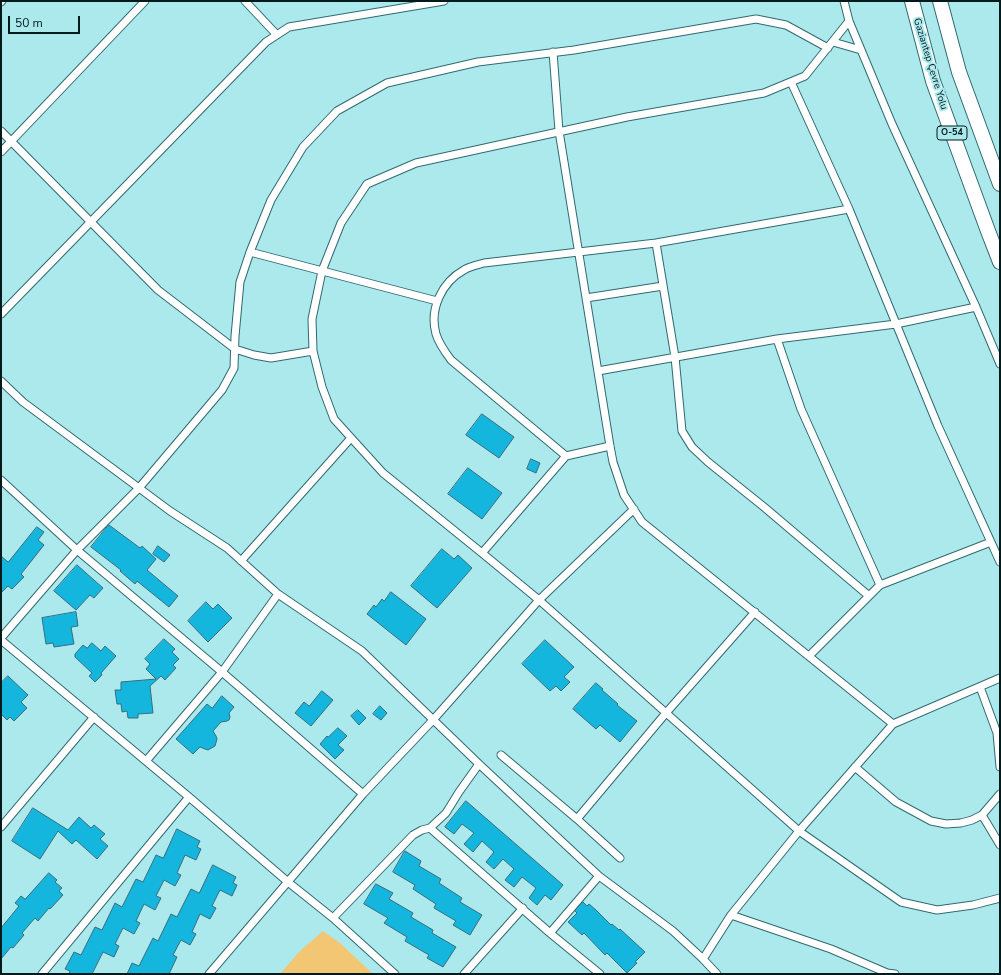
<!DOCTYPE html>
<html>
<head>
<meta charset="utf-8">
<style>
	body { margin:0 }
	#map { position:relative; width:1001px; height:975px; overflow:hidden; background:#ace9ed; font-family:"Nunito Sans",sans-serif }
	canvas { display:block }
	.frame { position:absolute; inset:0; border:2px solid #031a1c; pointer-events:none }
	.scale { position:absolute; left:8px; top:16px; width:72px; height:18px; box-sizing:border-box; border:2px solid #031a1c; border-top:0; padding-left:5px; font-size:12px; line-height:14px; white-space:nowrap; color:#031a1c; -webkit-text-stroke:3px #ace9ed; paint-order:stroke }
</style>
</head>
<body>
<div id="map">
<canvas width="1001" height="975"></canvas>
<div class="frame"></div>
<div class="scale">50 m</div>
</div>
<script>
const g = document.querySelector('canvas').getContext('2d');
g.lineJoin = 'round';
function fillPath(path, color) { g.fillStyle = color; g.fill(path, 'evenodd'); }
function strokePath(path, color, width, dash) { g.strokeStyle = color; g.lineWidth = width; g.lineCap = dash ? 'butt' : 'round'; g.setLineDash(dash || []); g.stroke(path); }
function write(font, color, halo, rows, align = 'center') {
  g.font = font + ' "Nunito Sans",sans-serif'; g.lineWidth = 4; g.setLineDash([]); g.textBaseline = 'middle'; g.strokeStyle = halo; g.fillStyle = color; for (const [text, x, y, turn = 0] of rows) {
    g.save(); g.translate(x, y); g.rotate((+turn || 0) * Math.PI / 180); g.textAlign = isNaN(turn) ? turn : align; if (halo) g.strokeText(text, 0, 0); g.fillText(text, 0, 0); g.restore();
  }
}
fillPath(new Path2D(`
	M 323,931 L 340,943 L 373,974 L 280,974 L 300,951 Z`), '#f3c674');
const building = new Path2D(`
	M 482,414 L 514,437 L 499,458 L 466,435 Z
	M 531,459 L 540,463 L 536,473 L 527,469 Z
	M 468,468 L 502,493 L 482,519 L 448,494 Z
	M 109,525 L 140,548 L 142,546 L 156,559 L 147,570 L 178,596 L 169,607 L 137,581 L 135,584 L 120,571 L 121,570 L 91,547 Z
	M 37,527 L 44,532 L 38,540 L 44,545 L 21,574 L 24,577 L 12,589 L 8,586 L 1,593 L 1,556 L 8,562 Z
	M 158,546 L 170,555 L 164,562 L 153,554 Z
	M 442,549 L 454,559 L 458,555 L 472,568 L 437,608 L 411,586 Z
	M 77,565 L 103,588 L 94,598 L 90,595 L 76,610 L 54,591 Z
	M 391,592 L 426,619 L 406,645 L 367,614 L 374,605 L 376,607 L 382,599 L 384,601 Z
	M 206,602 L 213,609 L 218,604 L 232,618 L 208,642 L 188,621 Z
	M 76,612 L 78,626 L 71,627 L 74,644 L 54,647 L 53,643 L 46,644 L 42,618 Z
	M 164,639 L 175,649 L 172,652 L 179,659 L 173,665 L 176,668 L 165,680 L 161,676 L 150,686 L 153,713 L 138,714 L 138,718 L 128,718 L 127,711 L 122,712 L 121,704 L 117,704 L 115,690 L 121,690 L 121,682 L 156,679 L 146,669 L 150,664 L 145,659 Z
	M 545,640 L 574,667 L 564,677 L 570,682 L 561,691 L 556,686 L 550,691 L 522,664 Z
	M 92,643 L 101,651 L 105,646 L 116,656 L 101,673 L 102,675 L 95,682 L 89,676 L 92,673 L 75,657 L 75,654 L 83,645 L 87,648 Z
	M 8,676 L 28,695 L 21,702 L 27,708 L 14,721 L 10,717 L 7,720 L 1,714 L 1,683 Z
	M 596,683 L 603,689 L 602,690 L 618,704 L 617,705 L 637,721 L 620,742 L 600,725 L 596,729 L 573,709 Z
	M 322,691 L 333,700 L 311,726 L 295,713 L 304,702 L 309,706 Z
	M 222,696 L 234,707 L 229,713 L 230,717 L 229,720 L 227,721 L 221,722 L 213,731 L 216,736 L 217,739 L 215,746 L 208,750 L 205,749 L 200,747 L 193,754 L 176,739 L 207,704 L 212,708 Z
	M 380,706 L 387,713 L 381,720 L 373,714 Z
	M 358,710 L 366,718 L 359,725 L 351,716 Z
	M 338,728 L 347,736 L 338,745 L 344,750 L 335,759 L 320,744 L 327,736 L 328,737 Z
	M 466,801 L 563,885 L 551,900 L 545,895 L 537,905 L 529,898 L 536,888 L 522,877 L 514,887 L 505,880 L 514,869 L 503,859 L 494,869 L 486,862 L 494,852 L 482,841 L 473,852 L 464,844 L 474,833 L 462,824 L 454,834 L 445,827 Z
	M 33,808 L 68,830 L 79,817 L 91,828 L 94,825 L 105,834 L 100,839 L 108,846 L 97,859 L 76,840 L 72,844 L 58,831 L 40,859 L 12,841 Z
	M 177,829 L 200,841 L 197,847 L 201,849 L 196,860 L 185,855 L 177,873 L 181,875 L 175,886 L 164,880 L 156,896 L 161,898 L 155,910 L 144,904 L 136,921 L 140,923 L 134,934 L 123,928 L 115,944 L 119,946 L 114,957 L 103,952 L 92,974 L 69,974 L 70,971 L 65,969 L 74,952 L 81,955 L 95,927 L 102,930 L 115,903 L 122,907 L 136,879 L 143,882 L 156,855 L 163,858 Z
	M 405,851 L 421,861 L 419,866 L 441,879 L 439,883 L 462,898 L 460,902 L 482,915 L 470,935 L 453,925 L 456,921 L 434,908 L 436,904 L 413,889 L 415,885 L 393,872 Z
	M 213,865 L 236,877 L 233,883 L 237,885 L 232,896 L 220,890 L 212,906 L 216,908 L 210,919 L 200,914 L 192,932 L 196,934 L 190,945 L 181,940 L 173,955 L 177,957 L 169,974 L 127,974 L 132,963 L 139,966 L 153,938 L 158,941 L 171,914 L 177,917 L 191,889 L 199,893 Z
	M 49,873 L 57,880 L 55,882 L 62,888 L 59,891 L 63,895 L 50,909 L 49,908 L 38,921 L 35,918 L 22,933 L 24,935 L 13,948 L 11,947 L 1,959 L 1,928 L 19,906 L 15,903 L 21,896 L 25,899 Z
	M 376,884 L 393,893 L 389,899 L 413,913 L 411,917 L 433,930 L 432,933 L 456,947 L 443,967 L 427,958 L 429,955 L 405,941 L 407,937 L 384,923 L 388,918 L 364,904 Z
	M 583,902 L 587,906 L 589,904 L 596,910 L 611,925 L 612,924 L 619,930 L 620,929 L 645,952 L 635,962 L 637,963 L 627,973 L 607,953 L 605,955 L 584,933 L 582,935 L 568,922 L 577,913 L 575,911 Z`);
fillPath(building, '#14b6de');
strokePath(building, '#396c7d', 1);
const minor = new Path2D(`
	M 245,1 L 277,35
	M 844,1 L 849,21 L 892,124 L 976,307 L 1000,364
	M 1,2 L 2,1
	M 849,21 L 805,76 L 764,93 L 627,117 L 416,163 L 367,184 L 341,223 L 322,271 L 312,319 L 313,351 L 322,387 L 334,419 L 383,473 L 482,553 L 539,600 L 799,831 L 901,902 L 937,910 L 973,905 L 1000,898
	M 833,42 L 861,50
	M 553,52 L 559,131 L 610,446 L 613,462 L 624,495 L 642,522 L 893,724
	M 791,82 L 849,209 L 938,426 L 1000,562
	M 1,131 L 158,290 L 235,349 L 254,355 L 271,358 L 313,351
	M 1,152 L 145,1
	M 656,243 L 675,357 L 682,431 L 692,447 L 708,462 L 764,507 L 869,596
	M 250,252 L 437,301
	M 586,298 L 663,286
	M 1,314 L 266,42 L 289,27 L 444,1
	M 777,339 L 801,409 L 880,585
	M 598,371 L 777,339 L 896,324 L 976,307
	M 1,381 L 23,402 L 139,488 L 170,511 L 227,548 L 278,594 L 362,651 L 479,764 L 599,876 L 673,931 L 703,959 L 717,974
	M 566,456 L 451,360 C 445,352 439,344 436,334 C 429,309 442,282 464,270 C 470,266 477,265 484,263 L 656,243 L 849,209
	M 1,480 L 77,550 L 222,672 L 363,794
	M 482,553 L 566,456 L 610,446
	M 241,561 L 351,438
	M 1,638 L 77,550 L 139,488 L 222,390 L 234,368 L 235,336 L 240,282 L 250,252 L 271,200 L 303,147 L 337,111 L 387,83 L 478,62 L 574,50 L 756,19 L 786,25 L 828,48
	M 1,640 L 189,797 L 288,882 L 333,918 L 395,974
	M 809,656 L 880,585 L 991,542
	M 980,687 L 997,733 L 1000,767
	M 501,755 L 577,819 L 620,858
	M 146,761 L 222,672 L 278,594
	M 855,767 L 896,802 L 931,821 L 946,824 L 961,823 L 972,820 L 982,815 L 1000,794
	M 982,815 L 1000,845
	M 577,819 L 666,713 L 755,612
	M 1,827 L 94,717
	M 430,828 L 550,933 L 600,974
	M 731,915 L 831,949 L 887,973 L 895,974
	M 333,918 L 413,835 L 422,830 L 430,828 L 446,813 L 459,792 L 479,764
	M 550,933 L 599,876
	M 703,959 L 731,915 L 799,831 L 893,724 L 1000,678
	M 42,974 L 189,797
	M 209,974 L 363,794 L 433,720 L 539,600 L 634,509
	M 464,974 L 523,908`);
const motorway = new Path2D(`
	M 912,1 L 933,81 L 988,231 L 1000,262
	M 940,1 L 959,72 L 1000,184`);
strokePath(minor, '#306a6f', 9);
strokePath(motorway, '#306a6f', 16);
strokePath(minor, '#fff', 7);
strokePath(motorway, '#fff', 14);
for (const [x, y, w] of [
	[952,133,30]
]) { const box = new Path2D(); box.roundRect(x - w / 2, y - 7, w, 14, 3); g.fillStyle = '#ace9ed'; g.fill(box); strokePath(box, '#031a1c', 1); }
write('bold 9px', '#031a1c', null, [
	["O-54",952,133]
]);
write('10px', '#031a1c', '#ace9ed', [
	["Gaziantep Çevre Yolu",930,64,73]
]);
</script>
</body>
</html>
